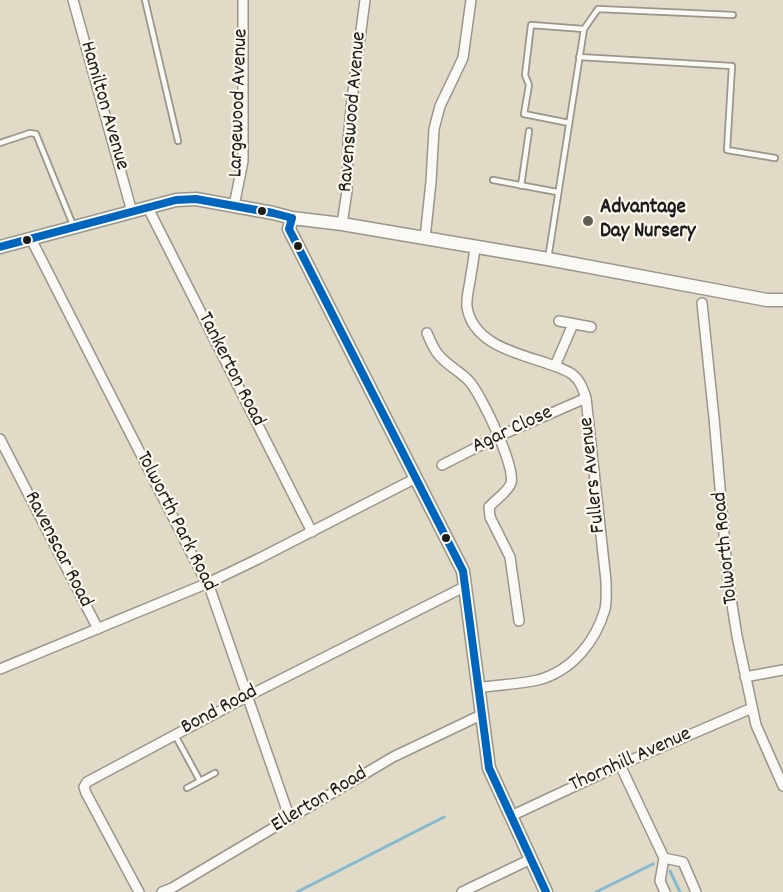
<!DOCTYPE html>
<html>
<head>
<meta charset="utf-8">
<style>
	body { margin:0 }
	canvas { display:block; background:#e0dac6 }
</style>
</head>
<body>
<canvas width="783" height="892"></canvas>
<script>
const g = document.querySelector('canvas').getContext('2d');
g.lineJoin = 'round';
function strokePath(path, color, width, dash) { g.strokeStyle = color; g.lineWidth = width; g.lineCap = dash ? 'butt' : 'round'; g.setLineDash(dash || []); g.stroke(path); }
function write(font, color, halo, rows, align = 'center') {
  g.font = font + ' Dekko,sans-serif'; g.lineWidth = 4.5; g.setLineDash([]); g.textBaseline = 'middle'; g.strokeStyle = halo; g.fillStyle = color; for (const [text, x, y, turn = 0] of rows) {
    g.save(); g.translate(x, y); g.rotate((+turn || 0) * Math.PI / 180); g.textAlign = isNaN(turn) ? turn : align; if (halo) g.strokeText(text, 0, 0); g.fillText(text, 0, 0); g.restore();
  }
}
strokePath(new Path2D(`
	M 670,871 L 680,892
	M 297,892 L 444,817
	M 596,892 L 653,864`), '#84bad1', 3);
const service = new Path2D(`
	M 145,0 L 178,141
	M 579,57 L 732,66 L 727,150 L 775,158
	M 569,123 L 524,114 L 529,85 L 525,75 L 531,25 L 584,29
	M 0,143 L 30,133 L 36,134 L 73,225
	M 493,180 L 557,192
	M 521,186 L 529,131
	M 548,259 L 584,29 L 598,9 L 733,15
	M 175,735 L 200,781 L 215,773
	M 187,788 L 200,781`);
const minor = new Path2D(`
	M 73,0 L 132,212
	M 234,206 L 243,161 L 243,0
	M 148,208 L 312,532
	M 342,224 L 347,191 L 348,141 L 352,99 L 365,0
	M 425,238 L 431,182 L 434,129 L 440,106 L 463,58 L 471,0
	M 31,239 L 204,578 L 208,583 L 290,819
	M 475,247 C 474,256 473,265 471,274 C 470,285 466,296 467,307 C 473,344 516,353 546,363 C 554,366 565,369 572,374 C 580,380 583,389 586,398 L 606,581 C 606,590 607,600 605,609 C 596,641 572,671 538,680 C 519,684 498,685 478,688
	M 702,303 L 714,418 L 728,580 L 737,636 L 756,725 L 783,786
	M 559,321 L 591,327
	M 427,333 C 430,340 433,348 438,354 C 446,365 460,371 469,381 C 481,394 516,467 511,483 C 508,492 496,499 489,507 L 490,517 L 510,557 L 519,621
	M 555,366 L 573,324
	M 0,439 L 98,629
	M 442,465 L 499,436 L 586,398
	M 0,669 L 208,583 L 258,559 L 416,478
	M 745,677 L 783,670
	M 620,765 L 664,858
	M 511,816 L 620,765 L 752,708
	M 664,858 L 683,862 L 696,892
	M 664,858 L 660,881 L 665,892
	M 139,892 L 86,793 L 84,787 L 87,782 L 248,696 L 466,586
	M 162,892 L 172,888 L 393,757 L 481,715
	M 462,892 L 531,859`);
const tertiary = new Path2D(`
	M 292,218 L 289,229 L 463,571 L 489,768 L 546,892
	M 0,247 L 176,200 L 196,199 L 273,213 L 292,218 L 342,224 L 548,259 L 767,300 L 783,300`);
strokePath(service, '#99968a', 8);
strokePath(minor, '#99968a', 12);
strokePath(tertiary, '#99968a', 15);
strokePath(service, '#faf9f6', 4.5);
strokePath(minor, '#faf9f6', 9);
strokePath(tertiary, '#faf9f6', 12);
strokePath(new Path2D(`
	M 292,218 L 289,229 L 463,571 L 489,768 L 546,892
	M 0,247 L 176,200 L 196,199 L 273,213 L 292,218`), '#0065bd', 8);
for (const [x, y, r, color] of [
	[262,211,5,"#1c1c1c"],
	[588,221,6,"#615e58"],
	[27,240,5,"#1c1c1c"],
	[298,246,5,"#1c1c1c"],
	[446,538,5,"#1c1c1c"]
]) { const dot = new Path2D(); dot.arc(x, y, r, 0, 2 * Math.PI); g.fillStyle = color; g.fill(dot); strokePath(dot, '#fbf7ec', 2); }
write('21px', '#1c1c1c', '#fbf7ec', [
	["Largewood Avenue",240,103,-88],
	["Hamilton Avenue",103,106,74],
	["Ravenswood Avenue",354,112,-85],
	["Tankerton Road",230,370,63],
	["Agar Close",513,431,-25],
	["Fullers Avenue",594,475,-96],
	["Tolworth Park Road",175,522,63],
	["Tolworth Road",727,548,-96],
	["Ravenscar Road",57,550,63],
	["Bond Road",220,711,-28],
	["Thornhill Avenue",631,761,-24],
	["Ellerton Road",320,801,-31]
]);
write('bold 21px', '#1c1c1c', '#fbf7ec', [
	["Advantage",600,209],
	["Day Nursery",600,233]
], 'left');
</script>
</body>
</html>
